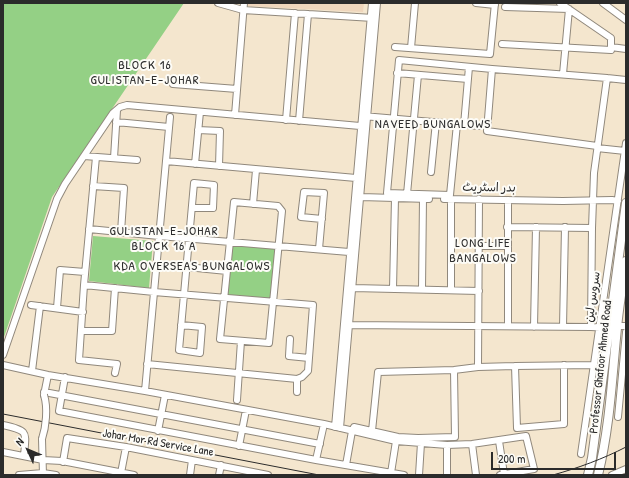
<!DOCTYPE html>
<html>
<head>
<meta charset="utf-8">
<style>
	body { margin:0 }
	#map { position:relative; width:629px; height:478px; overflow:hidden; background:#f4e6ce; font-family:"Patrick Hand",sans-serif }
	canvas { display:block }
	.frame { position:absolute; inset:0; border:4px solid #2b2b2b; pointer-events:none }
	.north { position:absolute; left:8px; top:430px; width:40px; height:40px; -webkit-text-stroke:3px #fdfcf7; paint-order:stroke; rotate:314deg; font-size:11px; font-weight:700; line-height:16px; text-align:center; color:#2b2b2b }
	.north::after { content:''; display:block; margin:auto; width:14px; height:18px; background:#2b2b2b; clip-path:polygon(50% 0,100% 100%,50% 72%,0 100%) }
	.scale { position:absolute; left:491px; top:452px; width:125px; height:18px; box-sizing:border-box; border:2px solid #2b2b2b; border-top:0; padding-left:5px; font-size:12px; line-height:14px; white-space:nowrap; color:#2b2b2b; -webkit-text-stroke:3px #fdfcf7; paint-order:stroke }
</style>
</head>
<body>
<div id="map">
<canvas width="629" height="478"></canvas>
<div class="frame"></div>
<div class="north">N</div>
<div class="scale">200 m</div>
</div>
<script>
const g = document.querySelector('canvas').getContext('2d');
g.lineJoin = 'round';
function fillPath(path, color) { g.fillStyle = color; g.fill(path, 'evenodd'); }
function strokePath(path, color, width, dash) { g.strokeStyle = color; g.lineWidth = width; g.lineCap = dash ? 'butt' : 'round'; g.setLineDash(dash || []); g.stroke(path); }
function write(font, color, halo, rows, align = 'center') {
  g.font = font + ' "Patrick Hand","Playpen Sans Arabic",sans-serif'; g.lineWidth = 4; g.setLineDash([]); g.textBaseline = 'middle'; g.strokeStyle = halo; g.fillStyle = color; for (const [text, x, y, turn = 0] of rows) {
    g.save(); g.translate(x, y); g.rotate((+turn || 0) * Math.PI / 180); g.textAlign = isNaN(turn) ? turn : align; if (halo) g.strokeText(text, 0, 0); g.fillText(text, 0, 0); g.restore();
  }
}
fillPath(new Path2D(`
	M 247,3 L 364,3 L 363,12 L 247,6 Z`), '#efd6bc');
fillPath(new Path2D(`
	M 3,3 L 184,3 L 52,197 L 3,340 Z
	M 93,236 L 153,241 L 149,288 L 89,281 Z
	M 229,242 L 278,245 L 273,302 L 224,298 Z`), '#94d085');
const minor = new Path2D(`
	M 218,3 L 243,10 L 373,18
	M 476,3 L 495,5
	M 603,3 L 626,20
	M 505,7 L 569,9 L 563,74
	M 502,44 L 611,50 L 611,38 L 560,3
	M 395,47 L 490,54 L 495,3
	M 611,47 L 626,49
	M 411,48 L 415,3
	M 492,69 L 487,131 L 597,146
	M 397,73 L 468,79
	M 173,84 L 237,89
	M 235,115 L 244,3
	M 363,116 L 479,126
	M 286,120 L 295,13
	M 299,121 L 308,14
	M 116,122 L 169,127
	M 457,124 L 450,195 L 387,193 L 399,60 L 492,69 L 607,78 L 626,80
	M 464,125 L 469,67
	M 198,130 L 220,131 L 219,166
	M 597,148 L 625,151
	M 84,156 L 137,160
	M 96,157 L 84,285 L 79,360 L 117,364 L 115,373
	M 114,158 L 117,110
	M 166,161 L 356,178
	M 195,164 L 200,112
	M 431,172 L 436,122
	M 93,186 L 124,188 L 121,232
	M 407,194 L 418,75
	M 361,197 L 429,199
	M 444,199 L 563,201 L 612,200 L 618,201
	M 451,199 L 451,290
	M 234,202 L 278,206 L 282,211 L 269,343 L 220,339 Z
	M 253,204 L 256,170
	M 507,227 L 592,228
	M 89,229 L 159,236 L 349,252
	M 479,246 L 507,246
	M 319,249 L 324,193 L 304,192 L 301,217 L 322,219
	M 187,267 L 227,271
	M 84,285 L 154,292 L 313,305 L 308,371 L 302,377 L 297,379 L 297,392
	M 353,288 L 479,291
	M 393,289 L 395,198
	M 422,289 L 423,198
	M 31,305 L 83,312
	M 57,308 L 60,270 L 85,272
	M 181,325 L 202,327 L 200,353 L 179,350 L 194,183 L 214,185 L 213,208 L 192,208
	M 347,325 L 591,327 L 609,328
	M 508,326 L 508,200
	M 617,326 L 626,326
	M 534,327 L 536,227
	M 563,327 L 565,227
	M 591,327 L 592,228 L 594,173 L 607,78
	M 81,331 L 112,331 L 115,288
	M 290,339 L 289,356 L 309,358
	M 3,355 L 57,199 L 65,184 L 113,113 L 120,107 L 127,105 L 360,126
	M 147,364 L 297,379
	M 3,365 L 48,375 L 145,391 L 324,424 L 396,441 L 447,445 L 472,444 L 526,436 L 534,469 L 500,475
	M 515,366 L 517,428 L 564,424 L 564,365
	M 478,367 L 479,199
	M 32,371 L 40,306
	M 65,377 L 59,411 L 316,460 L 404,475
	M 145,391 L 170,117
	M 44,392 L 320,444
	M 44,395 L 48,375
	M 237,400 L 241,341
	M 618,417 L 626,332
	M 3,425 C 29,431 26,431 24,456
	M 335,427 L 372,3
	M 340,428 L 377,3
	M 158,431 L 165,395
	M 372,431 L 378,372 L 454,370 L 478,367 L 515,366 L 593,365
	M 42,439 L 43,475
	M 499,441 L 504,474
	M 472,444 L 476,475
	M 239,446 L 246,410
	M 3,452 L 43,460 L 62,461 L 134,475
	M 581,454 L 626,143
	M 316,460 L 324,424
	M 63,462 L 67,438 L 126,447 L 268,475
	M 346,465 L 352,431 L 354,427 L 398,437 L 418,438 L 455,437 L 454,370
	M 121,473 L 126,447
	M 391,473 L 396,441
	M 19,475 L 43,473 L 56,475
	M 190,475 L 192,460
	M 219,475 L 221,465
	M 419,475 L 421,443
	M 447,475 L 447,445
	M 612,475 L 626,469`);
const major = new Path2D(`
	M 588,475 L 592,458 L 626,203
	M 598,475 C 610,427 612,377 617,328 C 619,306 623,283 626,261`);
strokePath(minor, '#90887c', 8);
strokePath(major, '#90887c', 10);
strokePath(minor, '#fff', 6);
strokePath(major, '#fff', 8);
strokePath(new Path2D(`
	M 3,414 L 319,475
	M 553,475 C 578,468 603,459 626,447`), '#2b2b2b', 1);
const minorBridge = new Path2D(`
	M 42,439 C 46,427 48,408 44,395`);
strokePath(minorBridge, '#90887c', 8, []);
strokePath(minorBridge, '#fff', 6);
write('12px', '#2b2b2b', '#fdfcf7', [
	["بدر اسٹریٹ",489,188,1],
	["سروس لین",593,297,-82],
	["Professor Ghafoor Ahmed Road",601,367,-84],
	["Johar Mor Rd Service Lane",158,443,10]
]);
g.letterSpacing = '1px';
write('13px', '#2b2b2b', '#fdfcf7', [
	["BLOCK 16",145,66],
	["GULISTAN-E-JOHAR",145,81],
	["NAVEED BUNGALOWS",433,125],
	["GULISTAN-E-JOHAR",164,232],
	["BLOCK 16 A",164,247],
	["LONG LIFE",483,244],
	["BANGALOWS",483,259],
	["KDA OVERSEAS BUNGALOWS",192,267]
]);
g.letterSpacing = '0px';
</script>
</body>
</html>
